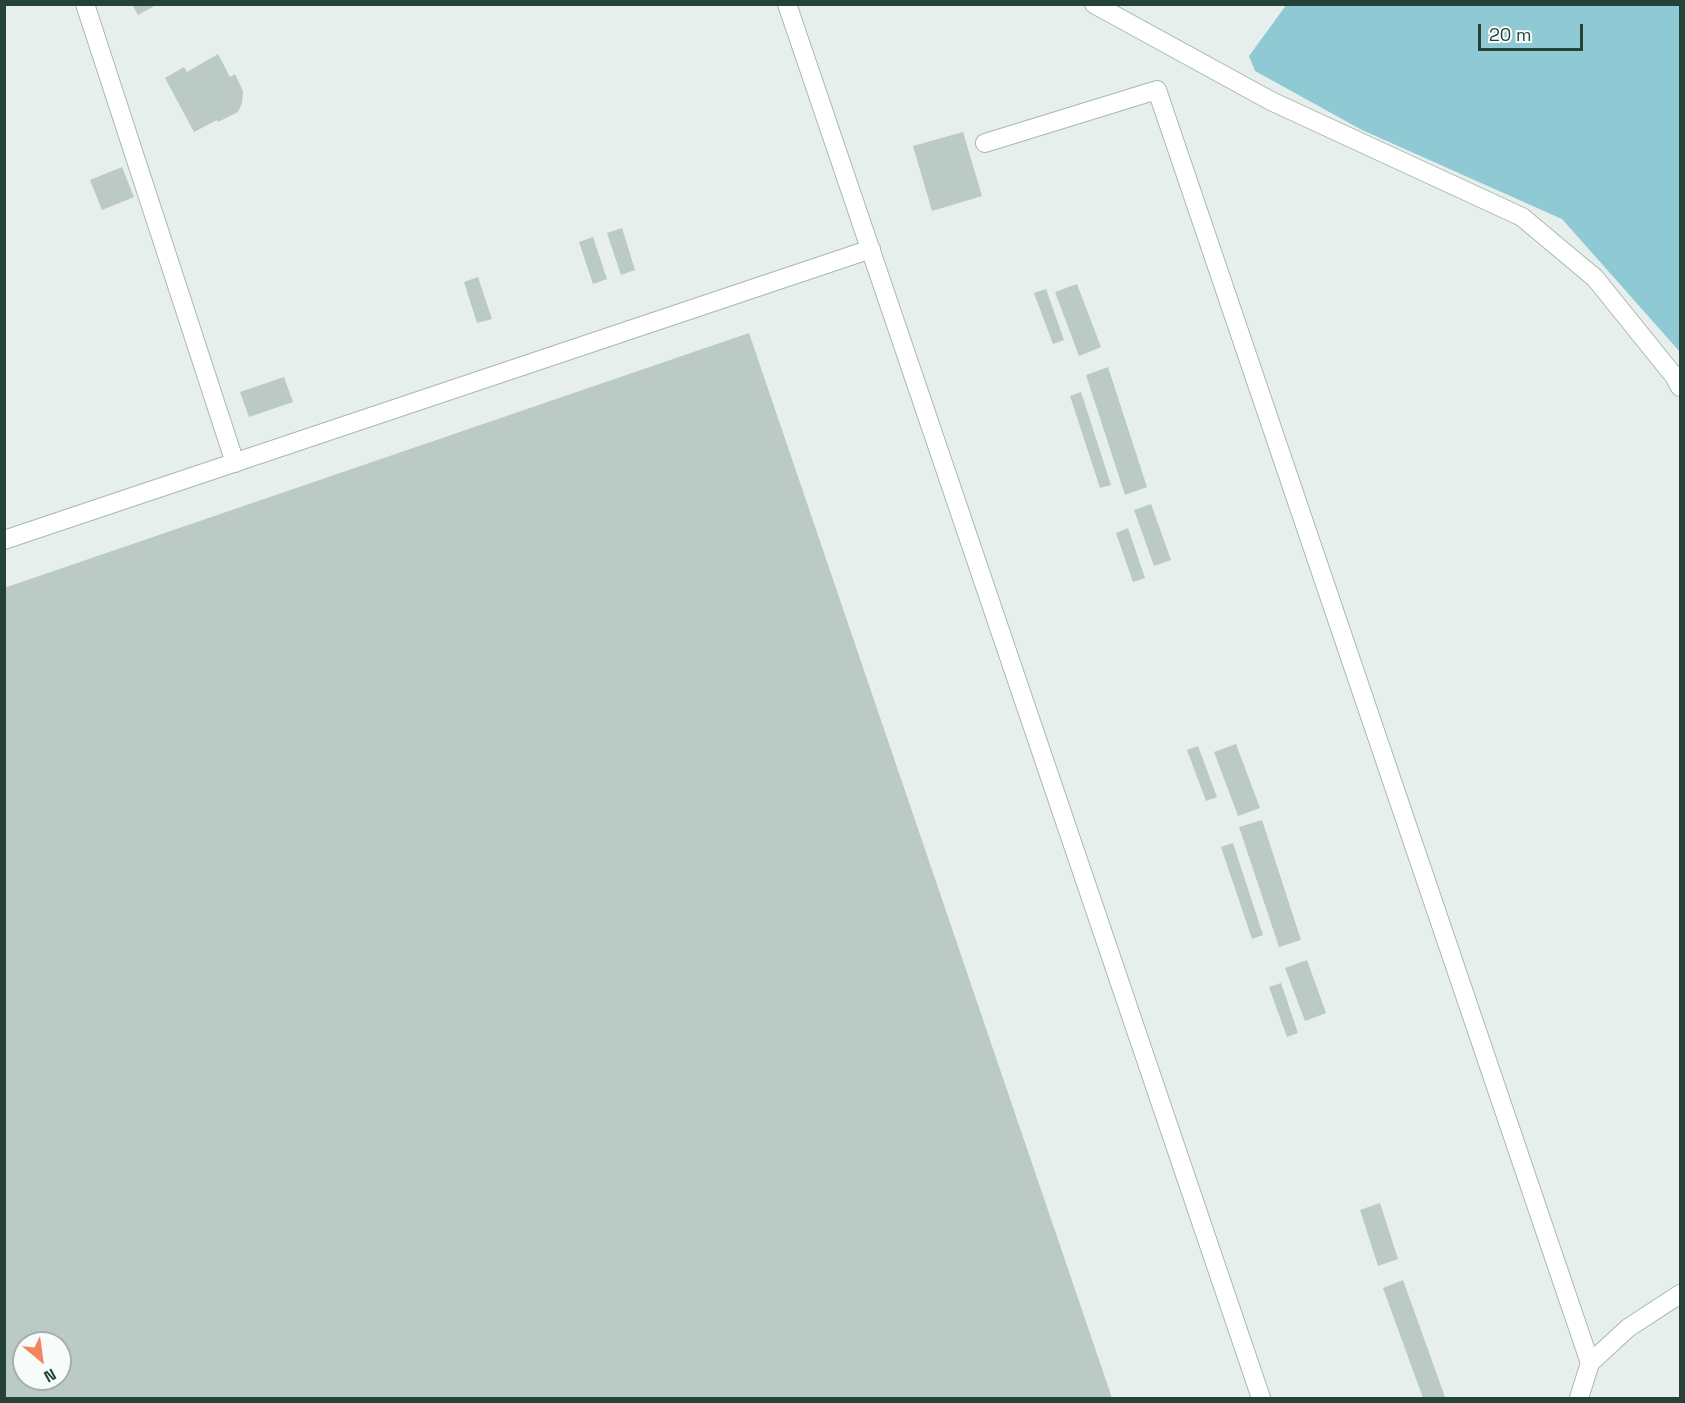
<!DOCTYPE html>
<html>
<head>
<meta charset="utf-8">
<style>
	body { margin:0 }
	#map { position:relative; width:1685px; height:1403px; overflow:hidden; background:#e6efeb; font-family:"Space Grotesk",sans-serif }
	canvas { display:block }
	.frame { position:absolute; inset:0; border:6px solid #24423a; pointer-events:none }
	.north { position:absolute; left:12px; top:1331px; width:60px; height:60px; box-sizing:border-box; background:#f7fbf9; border:2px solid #a3b1ad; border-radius:50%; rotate:151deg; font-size:16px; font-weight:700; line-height:24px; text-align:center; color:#24423a }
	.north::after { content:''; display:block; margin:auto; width:21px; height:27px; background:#f4845f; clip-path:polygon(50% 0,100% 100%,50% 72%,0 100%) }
	.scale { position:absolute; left:1478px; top:24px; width:105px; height:27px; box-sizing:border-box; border:3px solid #24423a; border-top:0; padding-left:8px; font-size:18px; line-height:21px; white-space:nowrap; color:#24423a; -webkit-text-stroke:4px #f7fbf9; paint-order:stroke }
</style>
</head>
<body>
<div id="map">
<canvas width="1685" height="1403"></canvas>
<div class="frame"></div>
<div class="north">N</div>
<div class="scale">20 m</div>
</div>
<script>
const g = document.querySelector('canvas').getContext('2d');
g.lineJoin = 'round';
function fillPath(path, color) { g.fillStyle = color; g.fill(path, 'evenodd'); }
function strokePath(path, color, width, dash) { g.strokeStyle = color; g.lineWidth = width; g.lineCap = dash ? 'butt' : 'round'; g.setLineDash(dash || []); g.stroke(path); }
fillPath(new Path2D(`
	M 1287,4 L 1680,5 L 1680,352 L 1562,219 L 1362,130 L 1255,71 L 1249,56 Z`), '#8ec9d4');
fillPath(new Path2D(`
	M 132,4 L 158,4 L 138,15 Z
	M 218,54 L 230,77 L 235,74 L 243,91 L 242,103 L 238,112 L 218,122 L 217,120 L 194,132 L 165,78 L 184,67 L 187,72 Z
	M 963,132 L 982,196 L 932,211 L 913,146 Z
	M 122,167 L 134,197 L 102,210 L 90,180 Z
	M 622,228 L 635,270 L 621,275 L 607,233 Z
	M 593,237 L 607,279 L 593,284 L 579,242 Z
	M 478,277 L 492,319 L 477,323 L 464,282 Z
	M 1077,284 L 1101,347 L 1079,356 L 1055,292 Z
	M 1046,289 L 1064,340 L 1053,344 L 1034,293 Z
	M 749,333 L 1112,1398 L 4,1398 L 4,588 ZM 24,1343 L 60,1343 L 60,1379 L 24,1379 Z
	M 1108,367 L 1147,487 L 1125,495 L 1086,375 Z
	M 284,377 L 293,402 L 249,417 L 240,392 Z
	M 1081,392 L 1111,485 L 1100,488 L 1070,396 Z
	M 1151,504 L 1171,560 L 1154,566 L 1134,510 Z
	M 1128,528 L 1145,578 L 1133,582 L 1116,533 Z
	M 1236,744 L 1260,808 L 1238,816 L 1214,752 Z
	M 1198,746 L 1217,797 L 1206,801 L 1187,750 Z
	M 1262,820 L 1301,940 L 1279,947 L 1239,827 Z
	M 1233,843 L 1263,935 L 1252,939 L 1221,847 Z
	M 1307,960 L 1326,1013 L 1305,1021 L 1285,968 Z
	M 1281,983 L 1298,1033 L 1287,1037 L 1269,987 Z
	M 1380,1203 L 1398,1259 L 1378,1266 L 1360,1210 Z
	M 1403,1280 L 1445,1397 L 1440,1398 L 1423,1398 L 1383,1288 Z`), '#bbcac4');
const lane = new Path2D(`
	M 85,4 L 235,463
	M 787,4 L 1261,1398
	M 985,143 L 1157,90 L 1590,1363
	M 4,540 L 871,249`);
const street = new Path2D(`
	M 1094,4 L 1271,101 L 1522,217 L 1595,278 L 1674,376 L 1680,387
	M 1579,1398 L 1590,1363 L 1628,1328 L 1680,1294`);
strokePath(lane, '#a8b8b2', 20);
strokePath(street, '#a8b8b2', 20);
strokePath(lane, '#fff', 18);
strokePath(street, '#fff', 18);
</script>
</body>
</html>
